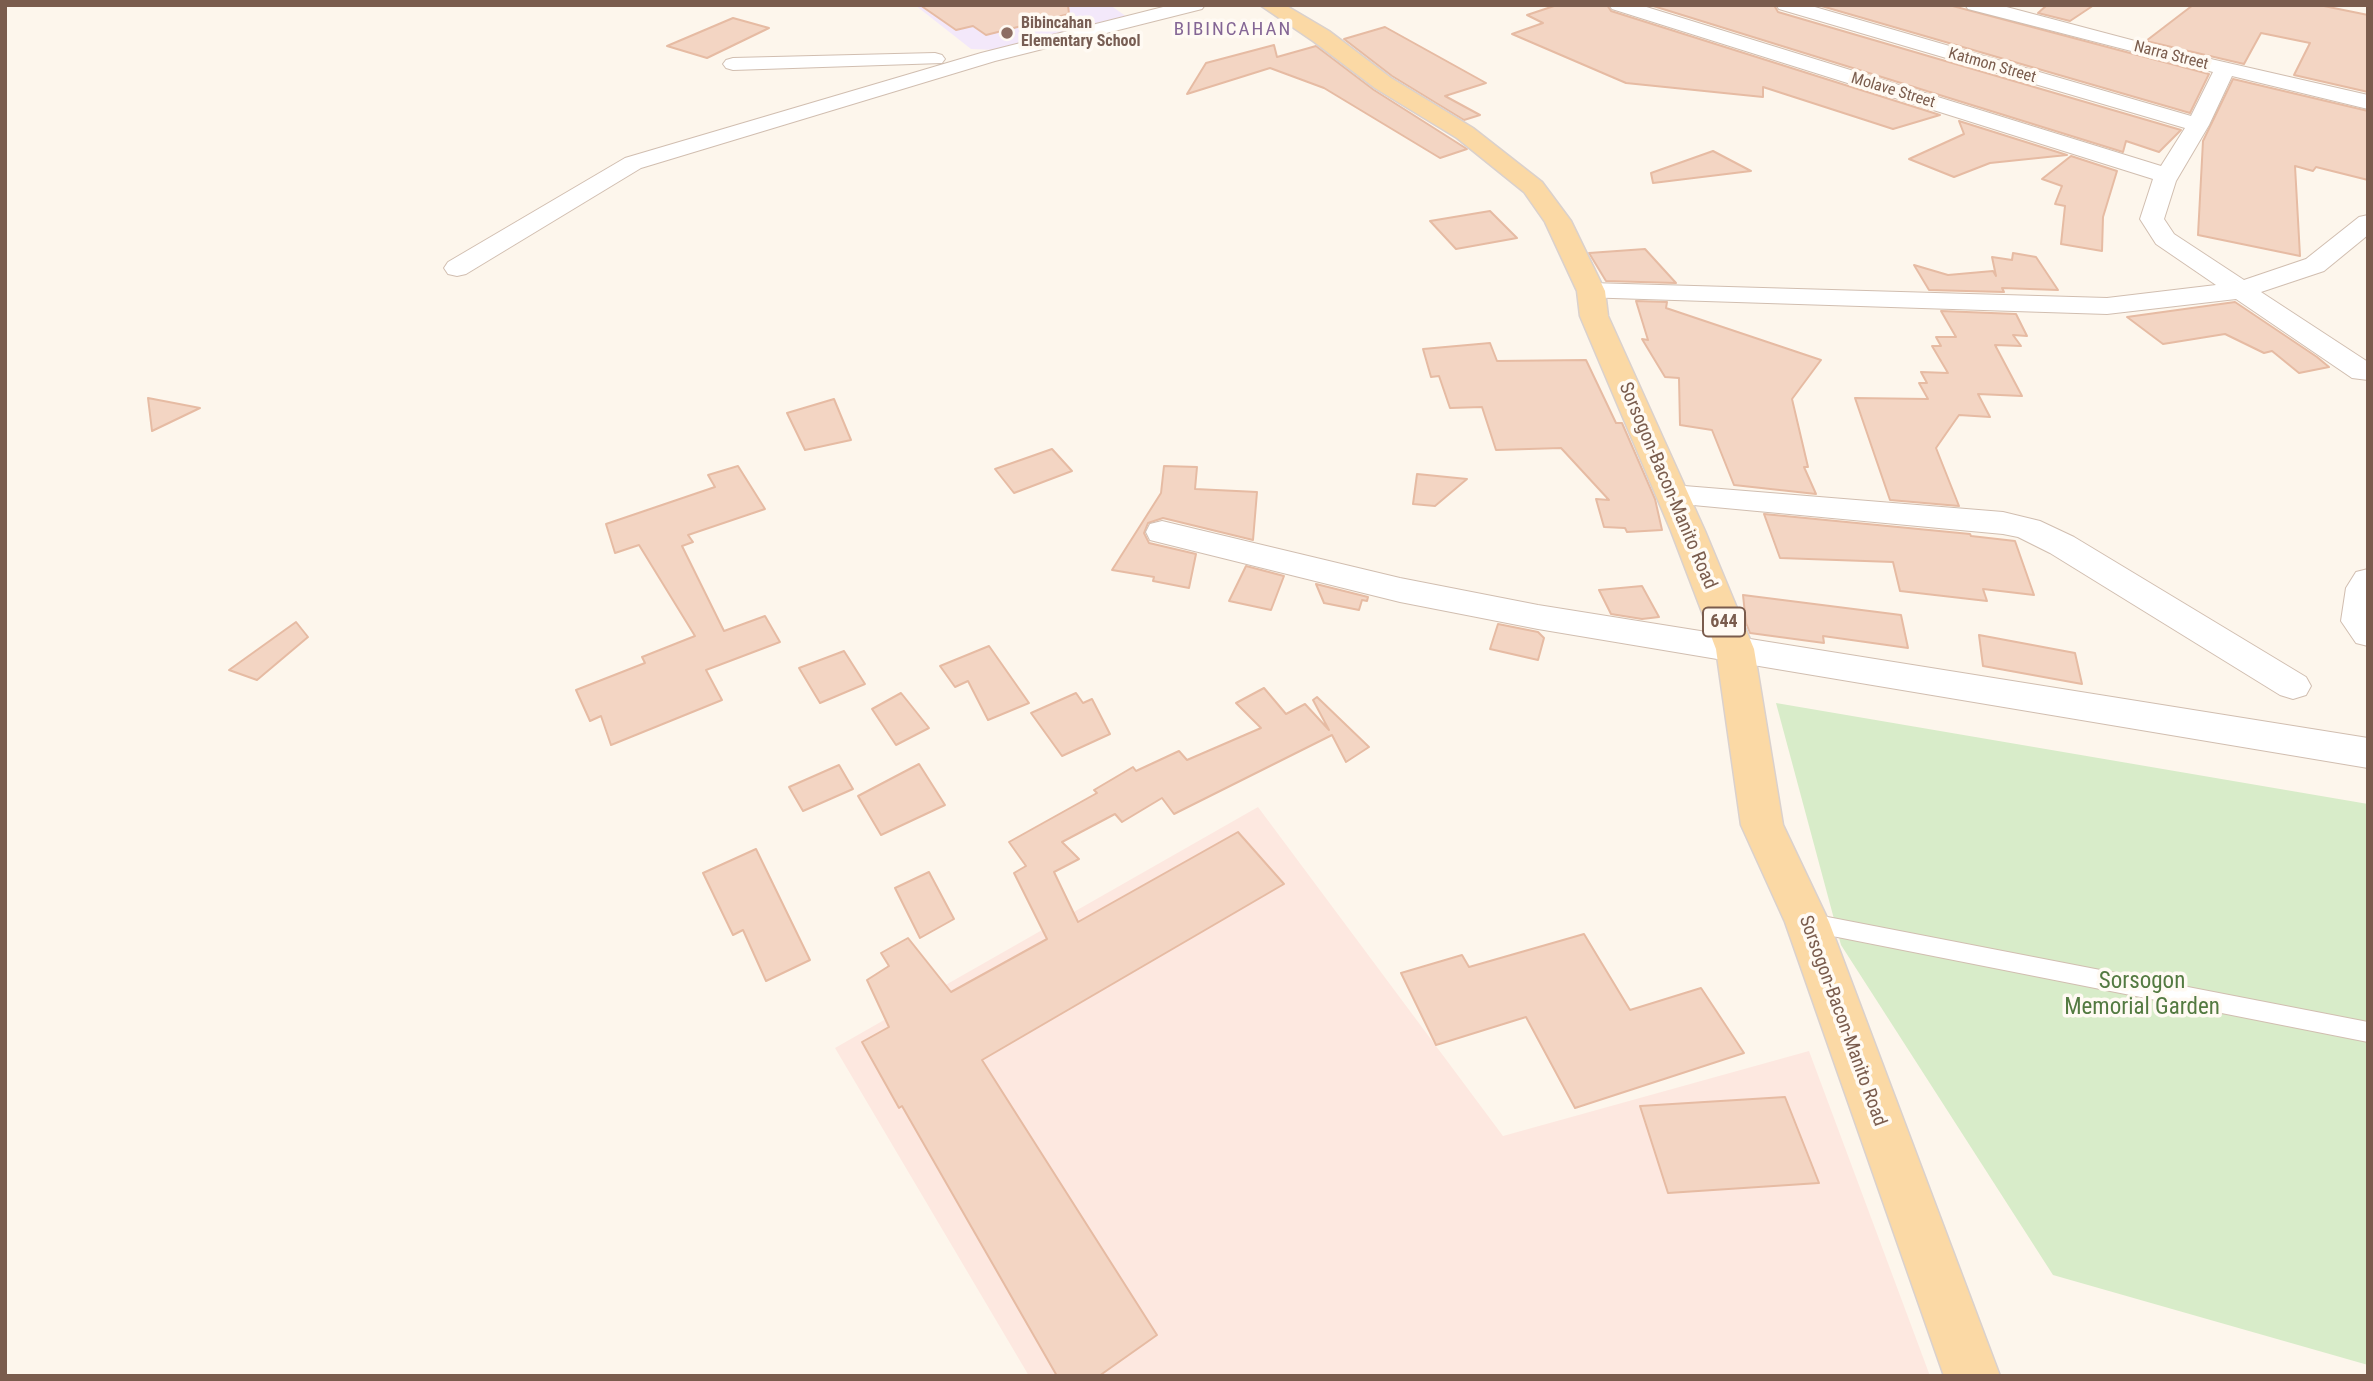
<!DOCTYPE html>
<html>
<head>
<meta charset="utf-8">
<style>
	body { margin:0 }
	#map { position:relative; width:2373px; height:1381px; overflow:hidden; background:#fdf6ec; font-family:"Roboto Condensed",sans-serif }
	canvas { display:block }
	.frame { position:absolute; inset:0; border:7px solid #7a5c4d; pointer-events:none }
</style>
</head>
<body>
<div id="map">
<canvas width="2373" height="1381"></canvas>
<div class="frame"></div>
</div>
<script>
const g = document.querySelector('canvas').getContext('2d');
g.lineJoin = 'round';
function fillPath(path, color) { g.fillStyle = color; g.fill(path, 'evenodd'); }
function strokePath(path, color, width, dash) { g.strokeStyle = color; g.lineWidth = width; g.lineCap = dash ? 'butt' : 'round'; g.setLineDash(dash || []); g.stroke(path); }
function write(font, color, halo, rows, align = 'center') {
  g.font = font + ' "Roboto Condensed",sans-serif'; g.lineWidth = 7; g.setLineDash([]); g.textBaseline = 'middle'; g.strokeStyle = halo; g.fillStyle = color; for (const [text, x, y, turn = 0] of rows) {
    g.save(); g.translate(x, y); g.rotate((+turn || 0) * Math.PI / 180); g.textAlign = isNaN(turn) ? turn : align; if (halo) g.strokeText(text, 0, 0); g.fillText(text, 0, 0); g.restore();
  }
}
fillPath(new Path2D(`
	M 1258,807 L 1503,1136 L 1809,1051 L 1930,1376 L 1029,1376 L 835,1048 Z`), '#fde8e0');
fillPath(new Path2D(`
	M 915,5 L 1110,5 L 1127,17 L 997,50 L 971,49 Z`), '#f3e8fa');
fillPath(new Path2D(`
	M 1776,703 L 2368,804 L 2368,1365 L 2053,1275 L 1841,945 Z`), '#d8ecc9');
const building = new Path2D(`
	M 920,5 L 1068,5 L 1069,14 L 986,35 L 973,26 L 956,30 Z
	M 1557,5 L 1607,5 L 1611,11 L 1940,115 L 1893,129 L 1763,87 L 1763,97 L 1626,83 L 1512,34 L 1543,23 L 1527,15 Z
	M 1650,5 L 1774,5 L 1778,12 L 2181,130 L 2159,152 L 2126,141 L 2123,152 Z
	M 1818,5 L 1949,5 L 2209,74 L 2190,113 Z
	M 2047,5 L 2094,5 L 2070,21 L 2038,13 Z
	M 2193,5 L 2319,5 L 2368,15 L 2368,92 L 2294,75 L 2310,43 L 2261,33 L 2244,64 L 2146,41 Z
	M 733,18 L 769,28 L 707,58 L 667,46 Z
	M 1385,27 L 1486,83 L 1445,96 L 1480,115 L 1464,120 L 1392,76 L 1344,39 Z
	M 1274,45 L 1277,57 L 1316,46 L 1374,90 L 1467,149 L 1440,158 L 1324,88 L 1270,68 L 1187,94 L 1206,63 Z
	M 2233,79 L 2368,111 L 2368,180 L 2316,167 L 2313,171 L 2295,166 L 2300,256 L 2198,235 L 2203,141 Z
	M 1959,121 L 2067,155 L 1990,163 L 1954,177 L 1909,159 L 1964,134 Z
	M 1713,151 L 1751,171 L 1653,183 L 1651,173 Z
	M 2071,156 L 2117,171 L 2103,217 L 2102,251 L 2061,244 L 2065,206 L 2055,204 L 2062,186 L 2042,179 Z
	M 1490,211 L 1517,238 L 1456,249 L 1430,221 Z
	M 1645,249 L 1676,283 L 1606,281 L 1589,253 Z
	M 2013,253 L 2036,257 L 2058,290 L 2002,288 L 2004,292 L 1929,290 L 1914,265 L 1948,275 L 1993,271 L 1996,276 L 1992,257 L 2012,260 Z
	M 1636,301 L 1667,302 L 1666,308 L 1821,360 L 1792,399 L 1808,467 L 1804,467 L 1816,494 L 1734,485 L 1712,430 L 1680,425 L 1679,378 L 1665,377 L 1642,339 L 1648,340 Z
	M 2235,302 L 2317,357 L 2329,367 L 2299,373 L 2272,351 L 2264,353 L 2225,334 L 2163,344 L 2127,317 Z
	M 1941,311 L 2016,314 L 2027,336 L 2013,335 L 2021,346 L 1995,345 L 2022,396 L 1978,394 L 1990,417 L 1959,415 L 1936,448 L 1959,506 L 1890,500 L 1855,398 L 1928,399 L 1919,383 L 1927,383 L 1921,372 L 1948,373 L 1932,346 L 1941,346 L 1936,337 L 1956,337 Z
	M 1490,343 L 1497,361 L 1586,360 L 1616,423 L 1622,423 L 1655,499 L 1662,530 L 1627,532 L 1625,528 L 1604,527 L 1596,499 L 1609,500 L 1561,448 L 1496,450 L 1482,407 L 1450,408 L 1439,376 L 1431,377 L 1423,349 Z
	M 148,398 L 200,408 L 152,431 Z
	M 834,399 L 851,440 L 805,450 L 787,413 Z
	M 1052,449 L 1072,471 L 1014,493 L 995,469 Z
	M 738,466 L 765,509 L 688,535 L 693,542 L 682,546 L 724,631 L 765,616 L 780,642 L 706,670 L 722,700 L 611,745 L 601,716 L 590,721 L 576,690 L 645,663 L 642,657 L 695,636 L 639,545 L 615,553 L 606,524 L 715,487 L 708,475 Z
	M 1164,466 L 1197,467 L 1195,489 L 1257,492 L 1253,540 L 1163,518 L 1148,523 L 1144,533 L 1149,543 L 1196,554 L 1189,588 L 1153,581 L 1154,577 L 1112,570 L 1161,493 Z
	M 1417,474 L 1467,479 L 1435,506 L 1413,504 Z
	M 1764,514 L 1970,534 L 1971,536 L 2015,541 L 2034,595 L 1983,589 L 1987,601 L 1900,591 L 1893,562 L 1780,558 Z
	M 1246,566 L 1284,576 L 1271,610 L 1229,601 Z
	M 1316,584 L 1368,597 L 1367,601 L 1362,600 L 1359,610 L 1324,603 Z
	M 1642,586 L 1659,617 L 1642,619 L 1611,614 L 1599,590 Z
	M 1743,595 L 1901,615 L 1908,648 L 1823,636 L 1824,643 L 1750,633 L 1746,623 Z
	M 296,622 L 308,637 L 257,680 L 229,670 Z
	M 1498,624 L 1538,632 L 1544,638 L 1538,660 L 1490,649 Z
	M 1979,635 L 2075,653 L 2082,684 L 1983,666 Z
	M 989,646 L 1029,703 L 988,720 L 968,681 L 955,687 L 940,666 Z
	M 844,651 L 865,684 L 820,703 L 799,668 Z
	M 1264,688 L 1286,714 L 1305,704 L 1329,730 L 1313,700 L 1317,697 L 1369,747 L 1346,762 L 1332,735 L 1174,814 L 1162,798 L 1122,822 L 1115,814 L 1062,842 L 1079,859 L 1054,872 L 1078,922 L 1238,832 L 1284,884 L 982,1060 L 1157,1335 L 1099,1376 L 1057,1376 L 902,1106 L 899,1108 L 862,1042 L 889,1027 L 867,980 L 889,966 L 881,953 L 908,938 L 951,992 L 1047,939 L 1014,873 L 1026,866 L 1009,842 L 1097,793 L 1094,790 L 1133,767 L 1136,771 L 1179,751 L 1187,760 L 1261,728 L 1236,703 Z
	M 901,693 L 929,728 L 896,745 L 872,709 Z
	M 1076,693 L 1083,703 L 1092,699 L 1110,734 L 1062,756 L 1031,713 Z
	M 919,764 L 945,805 L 881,835 L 858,796 Z
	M 839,765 L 853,789 L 803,811 L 789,787 Z
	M 756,849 L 810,960 L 766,981 L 743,930 L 733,935 L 703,873 Z
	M 929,872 L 954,919 L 920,938 L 895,888 Z
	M 1584,934 L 1630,1010 L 1701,988 L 1744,1053 L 1575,1108 L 1526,1017 L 1436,1045 L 1401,973 L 1462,955 L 1469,967 Z
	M 1785,1097 L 1819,1183 L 1668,1193 L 1640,1106 Z`);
fillPath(building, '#f3d5c3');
strokePath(building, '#e6bba3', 2);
const lane = new Path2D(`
	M 1807,913 L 2368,1022 L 2368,1042 L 1807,931 L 1800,928 L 1797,922 L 1800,916 Z`);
const street = new Path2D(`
	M 1171,5 L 1205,5 L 1202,9 L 995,61 L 641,168 L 466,274 L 457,276 L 448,274 L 444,268 L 448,262 L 625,158 L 981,53 Z
	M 1609,5 L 1640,5 L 2161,166 L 2185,128 L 1779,9 L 1776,5 L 1808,5 L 2191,116 L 2213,72 L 1968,9 L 1965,5 L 1999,5 L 2154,46 L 2368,95 L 2368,109 L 2232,76 L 2209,125 L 2176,181 L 2164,219 L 2174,234 L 2244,280 L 2306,259 L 2359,217 L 2368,215 L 2368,235 L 2324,271 L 2261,292 L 2368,362 L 2368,380 L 2352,378 L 2236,299 L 2107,314 L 1582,297 L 1578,291 L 1582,285 L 1591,283 L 2107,298 L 2216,285 L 2156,244 L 2140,219 L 2153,179 L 1612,9 Z
	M 935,53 L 942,55 L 945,59 L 942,63 L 733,70 L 726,68 L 723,64 L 726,60 L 733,58 Z
	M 1672,485 L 2003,512 L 2040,521 L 2074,537 L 2306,677 L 2311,686 L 2306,695 L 2293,699 L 2280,695 L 2050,553 L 2018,537 L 2003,534 L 1661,502 L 1656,495 L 1661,488 Z
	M 1162,521 L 1400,578 L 1538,605 L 2368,738 L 2368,768 L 1538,629 L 1400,602 L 1150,540 L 1146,532 L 1150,524 Z
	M 2368,569 L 2368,646 L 2356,643 L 2341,621 L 2346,588 L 2356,572 Z`);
const primary = new Path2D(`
	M 1260,5 L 1285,5 L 1329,31 L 1391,78 L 1473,128 L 1542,182 L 1571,221 L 1605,291 L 1608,316 L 1705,531 L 1754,649 L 1783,825 L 1829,922 L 2000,1376 L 1944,1376 L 1785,922 L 1741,825 L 1716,649 L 1671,531 L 1580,316 L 1577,291 L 1545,222 L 1524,192 L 1457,138 L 1375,88 L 1313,41 Z`);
strokePath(lane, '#d1beb0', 2);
strokePath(street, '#d1beb0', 2);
strokePath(primary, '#dad1cd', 3);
fillPath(lane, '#fff');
fillPath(street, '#fff');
fillPath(primary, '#fbd9a5');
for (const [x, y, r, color] of [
	[1007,33,7,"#8d6e63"]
]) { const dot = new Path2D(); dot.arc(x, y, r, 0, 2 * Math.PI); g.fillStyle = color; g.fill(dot); strokePath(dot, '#fffaf3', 2.5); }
write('bold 16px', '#785e54', '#fffaf3', [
	["Bibincahan",1021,24],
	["Elementary School",1021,42]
], 'left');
write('16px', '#7a5c4d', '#fffaf3', [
	["Narra Street",2171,56,14],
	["Katmon Street",1992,66,16],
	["Molave Street",1893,91,17]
]);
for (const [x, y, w] of [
	[1724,622,42]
]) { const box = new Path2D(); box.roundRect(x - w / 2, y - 14.5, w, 29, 5); g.fillStyle = '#fffaf3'; g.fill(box); strokePath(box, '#7a5c4d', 2); }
write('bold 18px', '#7a5c4d', null, [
	["644",1724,622]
]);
g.letterSpacing = '2px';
write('19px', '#846695', '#fffaf3', [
	["BIBINCAHAN",1233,30]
]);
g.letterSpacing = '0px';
write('19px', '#7a5c4d', '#fffaf3', [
	["Sorsogon-Bacon-Manito Road",1667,486,67],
	["Sorsogon-Bacon-Manito Road",1842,1021,70]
]);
write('23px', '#537a41', '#fffaf3', [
	["Sorsogon",2142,982],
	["Memorial Garden",2142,1008]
]);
</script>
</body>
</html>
